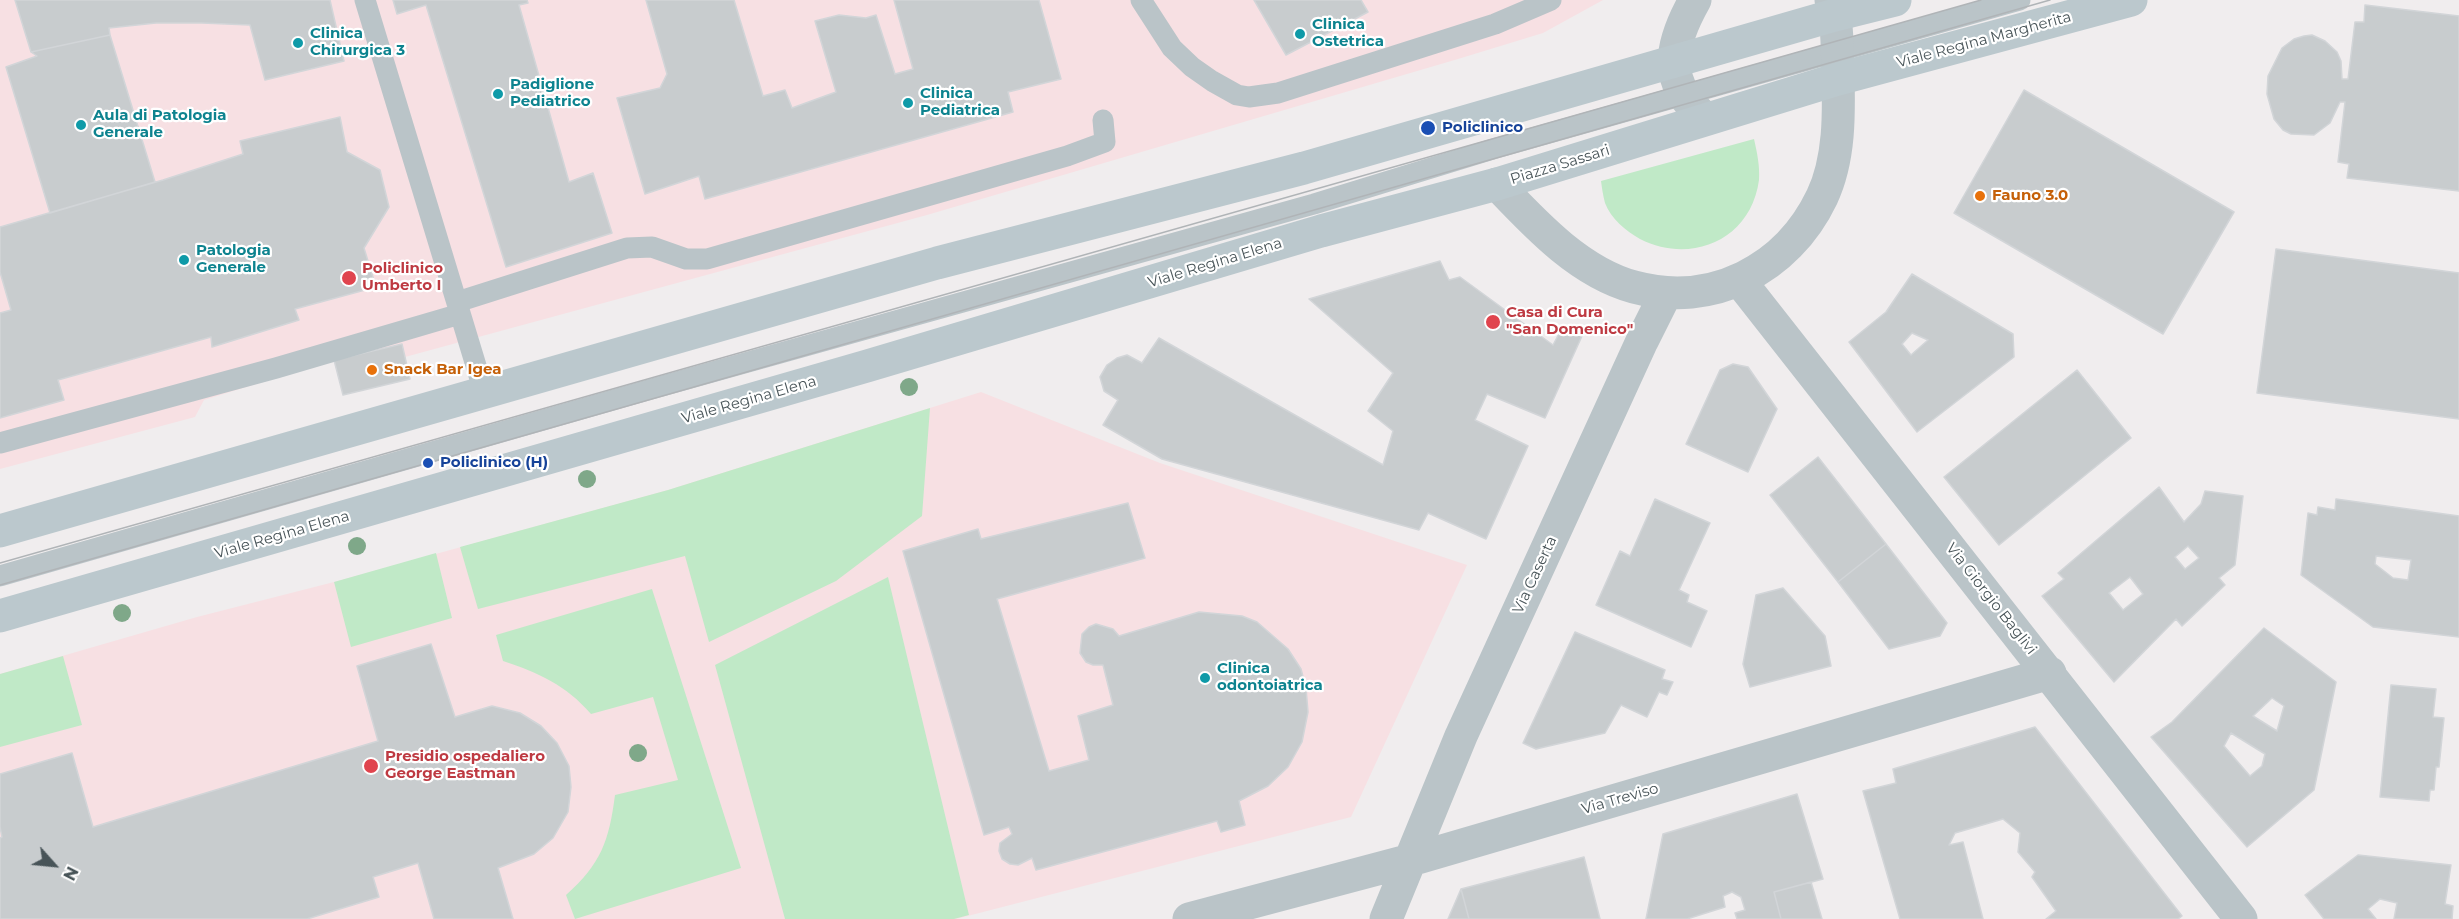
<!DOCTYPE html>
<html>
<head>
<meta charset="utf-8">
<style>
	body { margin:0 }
	#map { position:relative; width:2459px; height:919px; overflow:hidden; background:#f0edee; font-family:Montserrat,sans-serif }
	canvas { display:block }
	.north { position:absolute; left:24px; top:835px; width:60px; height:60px; -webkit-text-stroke:4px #fff; paint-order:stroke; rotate:117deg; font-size:16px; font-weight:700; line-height:24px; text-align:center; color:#485458 }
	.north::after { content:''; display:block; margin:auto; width:21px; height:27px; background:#485458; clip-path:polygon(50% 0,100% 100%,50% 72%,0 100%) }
</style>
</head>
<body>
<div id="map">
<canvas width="2459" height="919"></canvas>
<div class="north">N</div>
</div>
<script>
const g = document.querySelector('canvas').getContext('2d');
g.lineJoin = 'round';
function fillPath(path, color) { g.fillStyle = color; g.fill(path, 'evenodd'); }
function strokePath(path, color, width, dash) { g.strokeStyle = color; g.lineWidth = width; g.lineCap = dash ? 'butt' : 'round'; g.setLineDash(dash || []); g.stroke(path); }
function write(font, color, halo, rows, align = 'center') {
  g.font = font + ' Montserrat,sans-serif'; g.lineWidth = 4.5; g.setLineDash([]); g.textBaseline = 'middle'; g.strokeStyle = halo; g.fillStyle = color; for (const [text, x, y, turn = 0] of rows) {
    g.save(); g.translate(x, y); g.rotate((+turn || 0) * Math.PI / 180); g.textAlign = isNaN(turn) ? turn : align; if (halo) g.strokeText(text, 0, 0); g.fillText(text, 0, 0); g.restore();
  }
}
fillPath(new Path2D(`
	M 0,0 L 1603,0 L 1543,33 L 1458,59 L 927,215 L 405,357 L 401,344 L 334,360 L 204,400 L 195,417 L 0,469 Z
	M 981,392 L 1160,463 L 1467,565 L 1351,817 L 956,919 L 0,919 L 0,674 L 197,617 L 334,582 L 668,490 Z`), '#f7e0e3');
fillPath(new Path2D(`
	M 1754,139 C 1757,152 1760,166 1759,180 C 1751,240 1691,265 1640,239 C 1626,231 1611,219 1605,203 C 1603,196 1602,188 1601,181 Z
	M 930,408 L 922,516 L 836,581 L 709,642 L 685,556 L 478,609 L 460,547 L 668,490 Z
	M 436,553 L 452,618 L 351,647 L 334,582 Z
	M 888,577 L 969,915 L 954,919 L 785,919 L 715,665 Z
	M 652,589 L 741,868 L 575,919 L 566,895 C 601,864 609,841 615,795 L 678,780 L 653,697 L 591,714 C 566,685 539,673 503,661 L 496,635 Z
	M 63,656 L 82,725 L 0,747 L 0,674 Z`), '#c0e9c7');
const building = new Path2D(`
	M 15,0 L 330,0 L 344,61 L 265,80 L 250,25 L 202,23 L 156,23 L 109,28 L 110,35 L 31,52 Z
	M 393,0 L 527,0 L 528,3 L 519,5 L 569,182 L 593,173 L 612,233 L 506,267 L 426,5 L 397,14 Z
	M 646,0 L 734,0 L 763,96 L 785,90 L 792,108 L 836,92 L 815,21 L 839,15 L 866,18 L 876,15 L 895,74 L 913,69 L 894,0 L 1039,0 L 1061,79 L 1008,92 L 1013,112 L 705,199 L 699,176 L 645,194 L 617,98 L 660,88 L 667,74 Z
	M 1254,0 L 1361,0 L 1368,12 L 1286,55 Z
	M 2365,5 L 2459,16 L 2459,191 L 2347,178 L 2349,164 L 2338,162 L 2345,102 L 2340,102 L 2330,123 L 2314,135 L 2291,134 L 2283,130 L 2274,119 L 2267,94 L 2268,76 L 2282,48 L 2294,39 L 2304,36 L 2312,35 L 2325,41 L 2337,52 L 2341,61 L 2342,79 L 2348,79 L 2355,22 L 2364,22 Z
	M 110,35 L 155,182 L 50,213 L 6,67 L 37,56 L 31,52 Z
	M 2024,90 L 2234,212 L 2163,334 L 1954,213 Z
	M 340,117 L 347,152 L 380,170 L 389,207 L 364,248 L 376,287 L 295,309 L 299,320 L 212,347 L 211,337 L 58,380 L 64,400 L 0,418 L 0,313 L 11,310 L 0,272 L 0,227 L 163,180 L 243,154 L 240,141 Z
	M 2276,249 L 2459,273 L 2459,419 L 2257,393 Z
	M 1440,261 L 1449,280 L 1460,277 L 1553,345 L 1563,326 L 1582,336 L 1545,418 L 1487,394 L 1475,420 L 1528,446 L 1486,539 L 1428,513 L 1419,530 L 1162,459 L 1103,425 L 1118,400 L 1104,391 L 1100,377 L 1107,365 L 1117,358 L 1127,355 L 1142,363 L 1159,338 L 1383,465 L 1393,431 L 1368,411 L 1393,373 L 1309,299 Z
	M 1912,274 L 2013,334 L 2014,357 L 1917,432 L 1849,342 L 1886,312 ZM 1912,333 L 1928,340 L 1911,355 L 1902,344 Z
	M 402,344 L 410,379 L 343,395 L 334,360 Z
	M 1733,364 L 1748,367 L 1777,409 L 1748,472 L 1686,444 L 1720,370 Z
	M 2077,370 L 2131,438 L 1999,545 L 1944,477 Z
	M 1818,457 L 1886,544 L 1838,582 L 1770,495 Z
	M 2159,487 L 2184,522 L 2201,504 L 2205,491 L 2243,496 L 2235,565 L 2219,578 L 2225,585 L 2182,626 L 2176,619 L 2114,682 L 2042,596 L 2064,579 L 2058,573 ZM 2188,546 L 2199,558 L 2185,569 L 2175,557 ZM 2130,577 L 2143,594 L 2123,610 L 2109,593 Z
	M 1655,499 L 1710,523 L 1679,590 L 1689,595 L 1687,602 L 1707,611 L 1691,647 L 1596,605 L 1620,551 L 1630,556 Z
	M 2336,499 L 2459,516 L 2459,637 L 2373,627 L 2301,575 L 2308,513 L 2317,515 L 2318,507 L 2335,510 ZM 2376,556 L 2411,560 L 2408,580 L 2393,578 L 2375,564 Z
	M 1128,503 L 1145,558 L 997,599 L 1049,771 L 1089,760 L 1078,716 L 1113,705 L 1103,665 L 1093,665 L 1086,662 L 1080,653 L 1082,634 L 1089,627 L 1096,624 L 1113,629 L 1119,636 L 1199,612 L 1242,616 L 1257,622 L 1288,649 L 1301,669 L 1306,688 L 1308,712 L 1302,742 L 1288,767 L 1268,786 L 1239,801 L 1245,825 L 1221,832 L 1217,821 L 1036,870 L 1032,858 L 1018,865 L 1010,864 L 1002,859 L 999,851 L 1000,843 L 1012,834 L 1009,827 L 984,835 L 903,551 L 978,529 L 981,539 Z
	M 1886,544 L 1947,623 L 1940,636 L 1889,649 L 1838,582 Z
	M 1783,588 L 1825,636 L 1831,666 L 1750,687 L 1743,664 L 1756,595 Z
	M 2264,628 L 2336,682 L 2314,790 L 2247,847 L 2151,737 L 2172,722 ZM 2272,698 L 2284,706 L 2277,731 L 2253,716 ZM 2231,733 L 2265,754 L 2262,766 L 2250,776 L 2224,746 Z
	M 1575,632 L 1665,670 L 1662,679 L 1673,682 L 1667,695 L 1659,692 L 1647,717 L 1621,705 L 1605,733 L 1536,749 L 1523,743 Z
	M 431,644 L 455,717 L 492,706 L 520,713 L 541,726 L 557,743 L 569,766 L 571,787 L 568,812 L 553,838 L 534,854 L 498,868 L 513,919 L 434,919 L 418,863 L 373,877 L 379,897 L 307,919 L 0,919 L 0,838 L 2,837 L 0,827 L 0,774 L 72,753 L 93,827 L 378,741 L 357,666 Z
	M 2391,685 L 2436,689 L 2433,717 L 2444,718 L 2439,767 L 2436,767 L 2434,790 L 2430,790 L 2429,801 L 2380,797 Z
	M 2035,727 L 2182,916 L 2178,919 L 2046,919 L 2056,911 L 2032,877 L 2035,872 L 2018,852 L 2020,833 L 2003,819 L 1955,833 L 1949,845 L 1963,842 L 1983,919 L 1900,919 L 1863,791 L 1896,783 L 1893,769 Z
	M 1797,794 L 1823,879 L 1774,892 L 1781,919 L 1737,919 L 1735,913 L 1745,910 L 1741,897 L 1732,892 L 1723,896 L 1725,907 L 1687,919 L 1646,919 L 1663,834 Z
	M 2358,855 L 2451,865 L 2445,904 L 2453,906 L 2452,919 L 2394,919 L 2397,903 L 2380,899 L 2368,909 L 2376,919 L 2324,919 L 2305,895 Z
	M 1584,857 L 1600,919 L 1469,919 L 1461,889 Z
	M 1811,882 L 1822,919 L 1781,919 L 1774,892 Z
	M 1461,889 L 1469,919 L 1448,919 Z`);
fillPath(building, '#c8ccce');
strokePath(building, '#d2d5d8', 1.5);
strokePath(new Path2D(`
	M 365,0 L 484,392
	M 1141,0 L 1172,48 L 1192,67 L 1212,81 L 1237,95 L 1249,97 L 1278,93 L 1495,24 L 1551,0
	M 457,302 L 627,248 L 652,247 L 686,259 L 707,259 L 1067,156 L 1105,142 L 1103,120
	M 0,443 L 276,368 L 460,314
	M 0,576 L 648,390 L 1314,204 L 1493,149 L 2020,0`), '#bac4c8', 21);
strokePath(new Path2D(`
	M 1695,0 C 1669,46 1662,83 1706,119
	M 1497,184 C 1535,224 1579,272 1634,287 C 1712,308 1787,270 1822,197 C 1840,159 1839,113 1838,72 C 1837,48 1838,24 1831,0
	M 1740,281 L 2241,919
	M 1189,919 L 1411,860 L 2050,673
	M 1386,919 L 1461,736 L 1642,341 L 1666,293`), '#bac4c8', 33);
strokePath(new Path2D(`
	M 0,531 L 937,263 L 1304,168 L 1835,15 L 1895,0
	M 0,616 L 867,366 L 1321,231 L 1497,184 L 1838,79 L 2131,0`), '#bbc8cd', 33);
strokePath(new Path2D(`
	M 0,563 L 1981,0
	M 0,585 L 2050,0`), '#b0b4b7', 1.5);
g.fillStyle = '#7fa889';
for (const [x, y] of [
	[909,387],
	[587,479],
	[357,546],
	[122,613],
	[638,753]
]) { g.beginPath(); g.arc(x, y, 9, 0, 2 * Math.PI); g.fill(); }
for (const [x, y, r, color] of [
	[1300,34,6,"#0f9aa8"],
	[298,43,6,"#0f9aa8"],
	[498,94,6,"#0f9aa8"],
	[908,103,6,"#0f9aa8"],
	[81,125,6,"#0f9aa8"],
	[1428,128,8,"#1a4fb4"],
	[1980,196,6,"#e8710a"],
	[184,260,6,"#0f9aa8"],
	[349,278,8,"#e0444e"],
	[1493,322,8,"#e0444e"],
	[372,370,6,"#e8710a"],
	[428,463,6,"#1a4fb4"],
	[1205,678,6,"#0f9aa8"],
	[371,766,8,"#e0444e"]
]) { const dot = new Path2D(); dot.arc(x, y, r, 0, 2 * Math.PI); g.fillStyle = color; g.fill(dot); strokePath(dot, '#fff', 2); }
write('bold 15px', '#0d838f', '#fff', [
	["Clinica",1312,25],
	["Ostetrica",1312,42],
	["Clinica",310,34],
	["Chirurgica 3",310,51],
	["Padiglione",510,85],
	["Pediatrico",510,102],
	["Clinica",920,94],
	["Pediatrica",920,111],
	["Aula di Patologia",93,116],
	["Generale",93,133],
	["Patologia",196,251],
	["Generale",196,268],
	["Clinica",1217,669],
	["odontoiatrica",1217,686]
], 'left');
write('15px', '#485458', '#fff', [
	["Viale Regina Margherita",1984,40,-15],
	["Piazza Sassari",1560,165,-17],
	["Viale Regina Elena",1215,263,-17],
	["Viale Regina Elena",749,400,-16],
	["Viale Regina Elena",282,535,-16],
	["Via Caserta",1535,575,-65],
	["Via Giorgio Baglivi",1991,599,52],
	["Via Treviso",1620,799,-16]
]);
write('bold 15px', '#164399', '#fff', [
	["Policlinico",1442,128],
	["Policlinico (H)",440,463]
], 'left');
write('bold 15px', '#c56008', '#fff', [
	["Fauno 3.0",1992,196],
	["Snack Bar Igea",384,370]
], 'left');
write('bold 15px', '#be3a42', '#fff', [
	["Policlinico",362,269],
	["Umberto I",362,286],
	["Casa di Cura",1506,313],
	["\"San Domenico\"",1506,330],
	["Presidio ospedaliero",385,757],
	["George Eastman",385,774]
], 'left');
</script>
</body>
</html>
